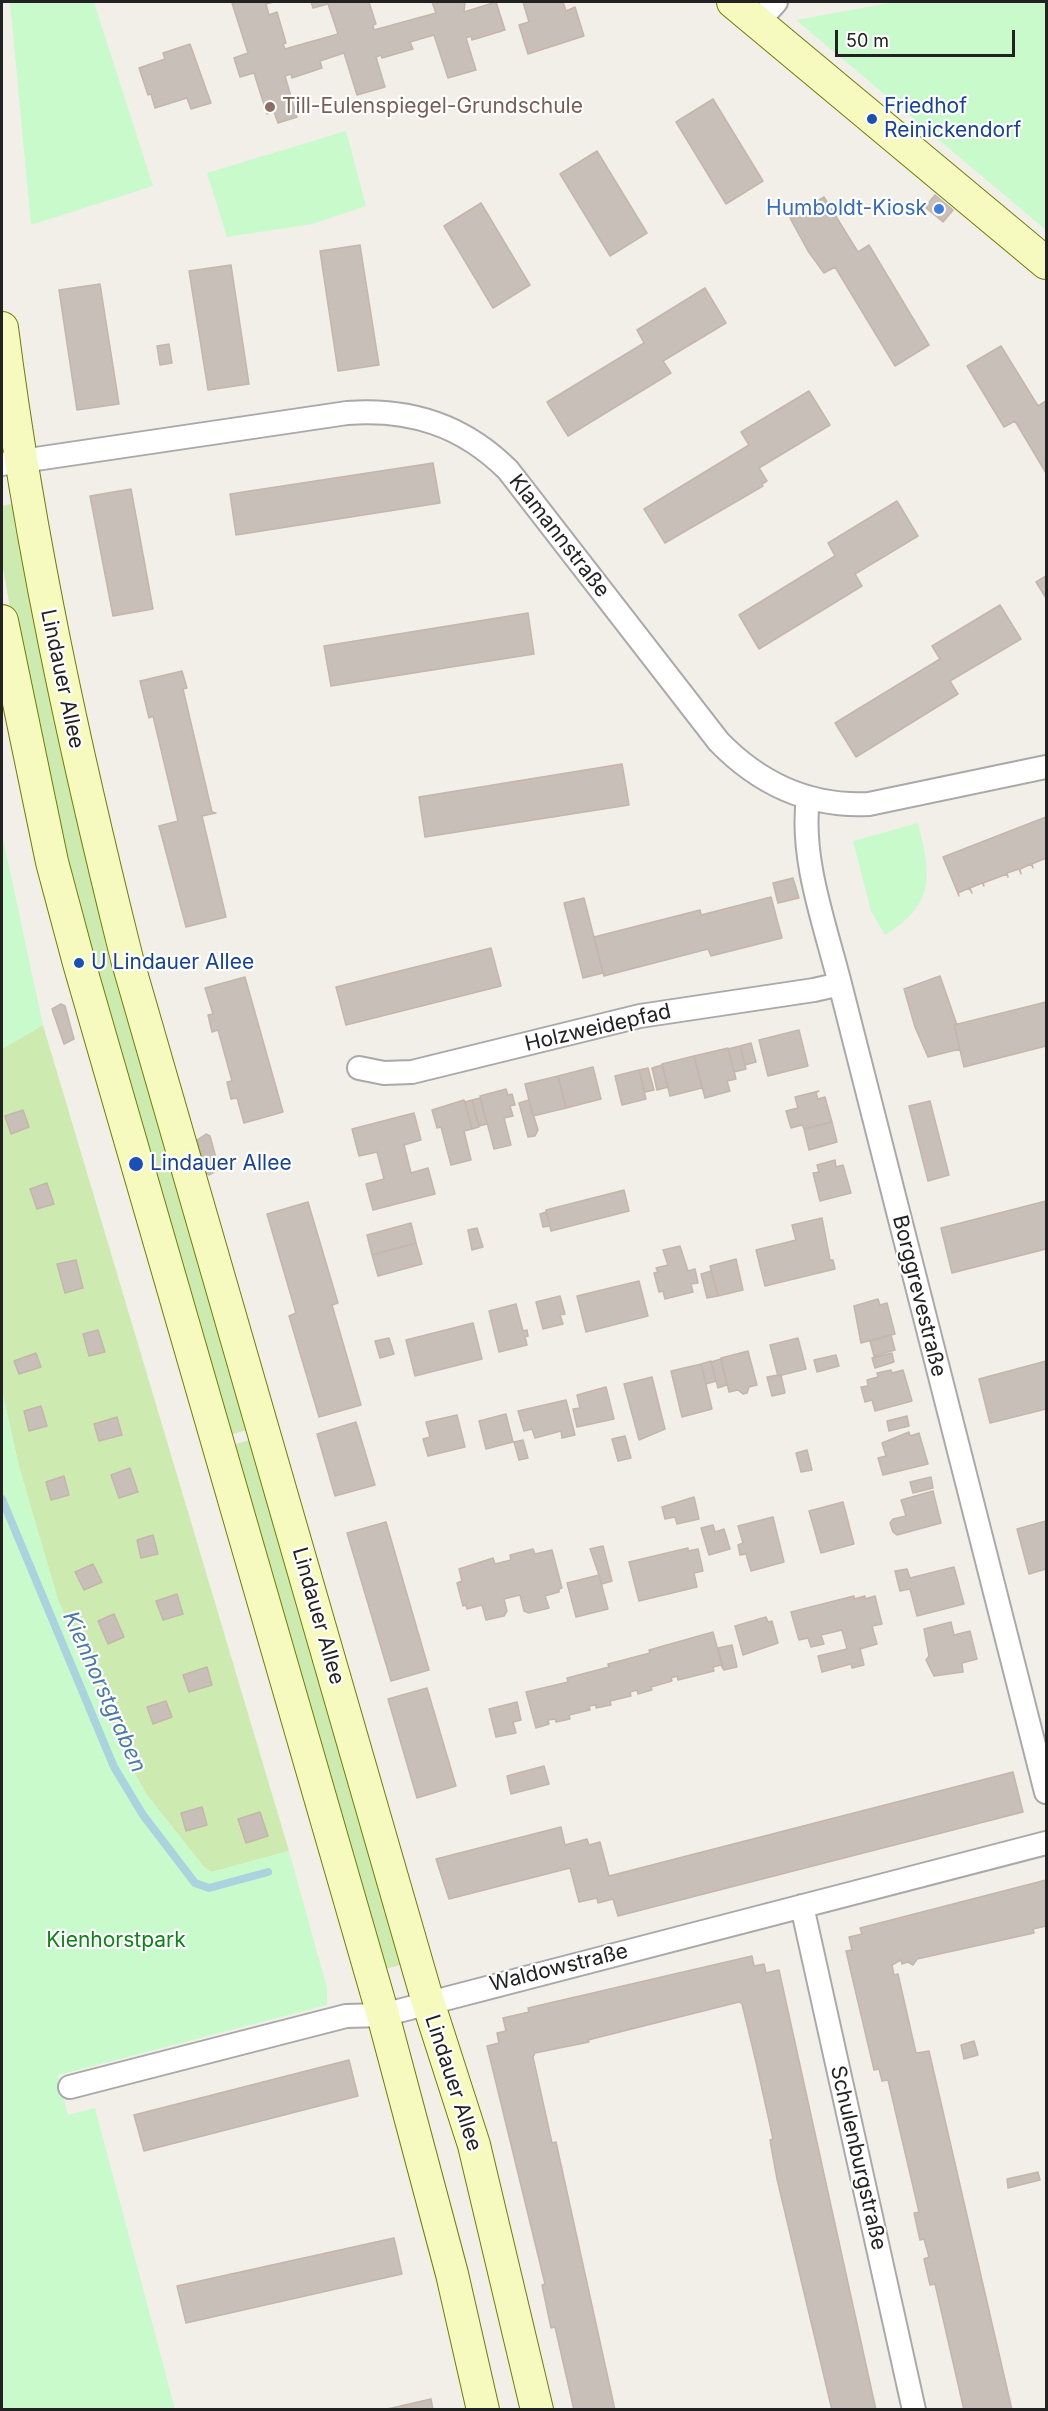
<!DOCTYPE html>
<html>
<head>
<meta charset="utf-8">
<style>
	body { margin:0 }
	#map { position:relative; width:1048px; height:2411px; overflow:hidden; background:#f2efe9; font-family:Inter,sans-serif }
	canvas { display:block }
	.frame { position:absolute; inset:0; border:3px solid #222; pointer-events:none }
	.scale { position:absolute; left:835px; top:30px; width:180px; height:27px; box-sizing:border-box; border:3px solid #222; border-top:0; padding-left:8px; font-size:18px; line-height:21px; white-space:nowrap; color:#222; -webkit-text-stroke:4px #fff; paint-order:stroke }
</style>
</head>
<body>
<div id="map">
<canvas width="1048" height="2411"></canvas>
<div class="frame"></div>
<div class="scale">50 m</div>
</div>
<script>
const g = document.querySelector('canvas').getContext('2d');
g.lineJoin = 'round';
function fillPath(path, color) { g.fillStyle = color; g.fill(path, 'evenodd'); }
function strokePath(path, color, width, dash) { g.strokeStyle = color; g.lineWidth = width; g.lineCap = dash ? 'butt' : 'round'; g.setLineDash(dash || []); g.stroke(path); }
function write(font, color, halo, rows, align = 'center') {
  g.font = font + ' Inter,sans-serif'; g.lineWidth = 4.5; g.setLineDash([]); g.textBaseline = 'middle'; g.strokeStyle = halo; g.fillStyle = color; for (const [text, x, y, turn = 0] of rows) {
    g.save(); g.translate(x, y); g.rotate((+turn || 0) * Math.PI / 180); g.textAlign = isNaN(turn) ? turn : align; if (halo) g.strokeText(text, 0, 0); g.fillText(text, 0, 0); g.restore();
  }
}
fillPath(new Path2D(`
	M 16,503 L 250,1429 L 226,1436 L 116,1061 L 20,663 L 2,563 L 2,506 Z
	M 43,1025 L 289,1851 L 212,1872 L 204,1867 L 146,1794 L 133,1770 L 58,1600 L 19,1467 L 2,1391 L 2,1049 Z
	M 253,1439 L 404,1964 L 381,1970 L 229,1446 Z`), '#cdebb0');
fillPath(new Path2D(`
	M 10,2 L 94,2 L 153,186 L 31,225 Z
	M 895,2 L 1046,2 L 1046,230 L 796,20 Z
	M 346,131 L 366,206 L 312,224 L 227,237 L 207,173 Z
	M 918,823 C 931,875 936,904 885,935 L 871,911 L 853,841 Z
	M 2,834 L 43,1025 L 2,1049 Z
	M 2,1391 L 19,1467 L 58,1600 L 133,1770 L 146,1794 L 204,1867 L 212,1872 L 289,1851 L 327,1988 L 327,2005 L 58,2075 L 68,2115 L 95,2108 L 175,2409 L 2,2409 Z`), '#c8facc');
strokePath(new Path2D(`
	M 2,1499 L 114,1767 L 143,1815 L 195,1883 L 209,1888 L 268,1872`), '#aad3df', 8);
const building = new Path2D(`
	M 237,2 L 274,2 L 266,4 L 269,15 L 277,12 L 286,43 L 283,44 L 285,49 L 338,34 L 328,4 L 313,8 L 311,2 L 369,2 L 376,24 L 373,25 L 374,30 L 436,13 L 432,2 L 465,2 L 464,12 L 496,2 L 505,30 L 472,40 L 471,36 L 466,38 L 476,70 L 448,78 L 434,35 L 410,42 L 413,49 L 382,58 L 381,55 L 376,57 L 385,87 L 357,95 L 344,53 L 320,61 L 322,68 L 292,78 L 291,74 L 285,76 L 297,117 L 278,123 L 274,112 L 267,114 L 254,73 L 240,77 L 234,58 L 248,53 L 232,3 Z
	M 523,2 L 563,2 L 566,11 L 575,7 L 584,36 L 528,54 L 519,25 L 529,22 Z
	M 190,44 L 211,103 L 191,109 L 187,98 L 155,108 L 151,94 L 148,95 L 139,68 L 165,59 L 163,53 Z
	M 713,99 L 763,181 L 726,204 L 676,122 Z
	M 597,151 L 647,233 L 610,256 L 560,174 Z
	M 935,195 L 953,210 L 943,222 L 925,207 Z
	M 824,197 L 858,252 L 869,245 L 929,345 L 895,366 L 835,267 L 824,273 L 808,251 L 790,218 Z
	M 481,203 L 530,285 L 493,308 L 444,226 Z
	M 360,245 L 379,365 L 338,371 L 320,251 Z
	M 231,265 L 249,384 L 208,390 L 189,271 Z
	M 100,284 L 119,404 L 77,410 L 59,290 Z
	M 705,288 L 726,323 L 663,361 L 671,373 L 568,436 L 547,402 L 644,343 L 637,330 Z
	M 169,344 L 172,363 L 160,365 L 157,346 Z
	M 1001,346 L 1038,406 L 1046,401 L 1046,473 L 1015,421 L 1004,427 L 967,366 Z
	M 809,391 L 830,425 L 759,468 L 767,481 L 762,484 L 763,486 L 665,543 L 644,509 L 749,445 L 741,432 Z
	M 433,463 L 440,503 L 236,535 L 230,494 Z
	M 131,489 L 153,609 L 113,616 L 90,496 Z
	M 897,501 L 918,536 L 855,574 L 862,586 L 759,649 L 739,615 L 835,556 L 828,543 Z
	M 1046,576 L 1046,598 L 1036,582 Z
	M 1000,605 L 1021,639 L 950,681 L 958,694 L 856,757 L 835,723 L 940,659 L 932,646 Z
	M 528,613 L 534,654 L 331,686 L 324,646 Z
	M 182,671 L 187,688 L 183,689 L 212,812 L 216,813 L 202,816 L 226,917 L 186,927 L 159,826 L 178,821 L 153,716 L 149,718 L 140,681 Z
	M 622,764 L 629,805 L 425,837 L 419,797 Z
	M 1046,817 L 1046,858 L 1032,864 L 1033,868 L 1031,864 L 1020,869 L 1021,874 L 1019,869 L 1007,873 L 1008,877 L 1007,874 L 983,883 L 984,886 L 982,883 L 970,888 L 972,893 L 969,888 L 958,893 L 959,896 L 943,857 Z
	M 793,878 L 799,898 L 778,903 L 773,883 Z
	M 771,897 L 782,938 L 711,956 L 708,949 L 604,976 L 594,937 L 700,910 L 701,915 Z
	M 584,898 L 603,973 L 583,978 L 564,903 Z
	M 491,948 L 501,986 L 346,1025 L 336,987 Z
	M 940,976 L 957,1025 L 954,1025 L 960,1049 L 928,1057 L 915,1027 L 904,989 Z
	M 245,977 L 283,1112 L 244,1123 L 237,1098 L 231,1099 L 227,1082 L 232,1081 L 218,1030 L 212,1032 L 208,1015 L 213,1014 L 205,988 Z
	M 1046,1002 L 1046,1046 L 964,1067 L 954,1025 Z
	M 61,1004 L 65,1006 L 74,1039 L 64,1044 L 52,1009 Z
	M 799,1030 L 808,1066 L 768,1076 L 759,1040 Z
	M 751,1043 L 756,1062 L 745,1065 L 740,1046 Z
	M 740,1046 L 746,1069 L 734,1072 L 728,1049 Z
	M 728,1048 L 736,1079 L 727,1081 L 730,1091 L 705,1098 L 694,1056 Z
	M 694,1056 L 702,1088 L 670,1096 L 662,1064 Z
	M 662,1065 L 668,1087 L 657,1090 L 652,1068 Z
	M 593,1067 L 601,1099 L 566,1108 L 558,1076 Z
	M 648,1068 L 654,1090 L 645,1092 L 639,1070 Z
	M 639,1070 L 646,1099 L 622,1105 L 615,1076 Z
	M 558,1076 L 566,1108 L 533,1116 L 525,1084 Z
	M 506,1089 L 508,1095 L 512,1094 L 515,1105 L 510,1106 L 513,1116 L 504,1118 L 511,1145 L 494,1149 L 480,1096 Z
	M 819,1091 L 816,1093 L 818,1099 L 825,1097 L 832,1122 L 804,1129 L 802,1125 L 791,1128 L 786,1111 L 798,1108 L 795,1097 Z
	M 480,1098 L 487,1124 L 479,1126 L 472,1100 Z
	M 464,1100 L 472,1129 L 464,1131 L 471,1160 L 451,1165 L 441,1127 L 437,1128 L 432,1110 Z
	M 472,1100 L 479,1127 L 472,1129 L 465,1102 Z
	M 529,1100 L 538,1130 L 535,1136 L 528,1137 L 519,1103 Z
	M 930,1101 L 949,1175 L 928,1181 L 909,1106 Z
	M 23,1110 L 29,1127 L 11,1134 L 5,1116 Z
	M 414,1113 L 421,1140 L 404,1145 L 411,1173 L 428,1168 L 435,1194 L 373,1210 L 366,1184 L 384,1179 L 377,1152 L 359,1156 L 352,1129 Z
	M 832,1122 L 837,1142 L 809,1150 L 804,1129 Z
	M 206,1134 L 210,1136 L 219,1169 L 209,1175 L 206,1173 L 197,1140 Z
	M 835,1160 L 836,1167 L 843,1165 L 851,1193 L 820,1201 L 813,1173 L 819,1172 L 817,1165 Z
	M 47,1183 L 54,1204 L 37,1209 L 30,1189 Z
	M 624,1190 L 629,1211 L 551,1231 L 546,1210 Z
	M 1046,1201 L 1046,1249 L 952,1273 L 941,1228 Z
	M 308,1202 L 338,1303 L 332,1305 L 361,1405 L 319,1417 L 289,1316 L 296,1313 L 267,1214 Z
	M 546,1212 L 550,1226 L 543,1227 L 540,1214 Z
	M 822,1218 L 830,1260 L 833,1260 L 835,1269 L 765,1286 L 756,1250 L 796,1240 L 792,1225 Z
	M 411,1223 L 416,1243 L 372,1255 L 367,1235 Z
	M 477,1228 L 483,1247 L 472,1250 L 468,1230 Z
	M 416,1243 L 422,1264 L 378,1276 L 372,1255 Z
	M 680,1246 L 688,1271 L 695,1269 L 698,1283 L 691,1284 L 693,1292 L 665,1299 L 663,1291 L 659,1292 L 654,1273 L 658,1272 L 656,1268 L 668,1265 L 663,1250 Z
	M 736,1259 L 743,1290 L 718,1296 L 710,1266 Z
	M 76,1260 L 83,1288 L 65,1293 L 57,1264 Z
	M 711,1271 L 718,1296 L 707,1298 L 701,1274 Z
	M 639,1281 L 648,1316 L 586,1332 L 577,1296 Z
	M 560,1296 L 565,1314 L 560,1315 L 563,1324 L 543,1329 L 536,1302 Z
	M 878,1299 L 880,1305 L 887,1303 L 895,1334 L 861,1343 L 854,1306 Z
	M 516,1304 L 523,1331 L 527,1330 L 528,1336 L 525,1337 L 527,1345 L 499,1352 L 489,1311 Z
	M 473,1323 L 482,1359 L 415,1376 L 406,1340 Z
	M 98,1330 L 105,1352 L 89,1356 L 83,1334 Z
	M 891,1335 L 895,1350 L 874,1356 L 870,1341 Z
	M 389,1338 L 394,1354 L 380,1358 L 375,1341 Z
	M 798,1338 L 806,1369 L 778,1376 L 770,1345 Z
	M 748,1351 L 757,1385 L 749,1387 L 747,1393 L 743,1394 L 738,1390 L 729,1392 L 721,1358 Z
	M 36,1353 L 41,1367 L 19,1374 L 14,1361 Z
	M 892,1353 L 894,1362 L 875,1368 L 872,1358 Z
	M 836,1355 L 839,1366 L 817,1372 L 814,1360 Z
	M 721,1359 L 727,1385 L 718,1388 L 711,1362 Z
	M 711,1361 L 716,1381 L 706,1384 L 701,1364 Z
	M 1046,1361 L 1046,1409 L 990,1423 L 979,1379 Z
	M 701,1364 L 712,1409 L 682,1417 L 671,1371 Z
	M 891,1370 L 892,1373 L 903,1370 L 912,1401 L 875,1411 L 872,1400 L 865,1402 L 861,1387 L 868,1386 L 867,1380 L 878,1377 L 877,1373 Z
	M 778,1375 L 781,1375 L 785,1393 L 772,1396 L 767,1377 Z
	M 652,1377 L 665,1429 L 639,1440 L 624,1384 Z
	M 606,1387 L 614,1419 L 577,1427 L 573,1409 L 580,1408 L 577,1395 Z
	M 566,1400 L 575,1435 L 562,1438 L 561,1431 L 535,1438 L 532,1429 L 524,1431 L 518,1411 Z
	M 41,1406 L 47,1426 L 29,1431 L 24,1411 Z
	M 506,1414 L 513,1442 L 486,1449 L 479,1421 Z
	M 457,1415 L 465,1447 L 428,1456 L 423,1439 L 430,1437 L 426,1422 Z
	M 907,1416 L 909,1426 L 889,1431 L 887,1421 Z
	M 117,1417 L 122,1435 L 99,1441 L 94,1424 Z
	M 356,1422 L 375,1485 L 335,1496 L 317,1434 Z
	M 909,1432 L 910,1436 L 919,1433 L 928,1464 L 883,1475 L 878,1458 L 886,1456 L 882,1443 Z
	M 625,1436 L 631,1458 L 618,1461 L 612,1439 Z
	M 523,1440 L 528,1458 L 519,1460 L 514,1442 Z
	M 807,1450 L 812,1470 L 801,1472 L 796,1453 Z
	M 130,1468 L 138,1492 L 119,1498 L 111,1475 Z
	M 64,1476 L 69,1495 L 51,1500 L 46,1482 Z
	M 931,1477 L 933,1488 L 913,1493 L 910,1482 Z
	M 933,1491 L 941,1523 L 897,1535 L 893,1532 L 890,1523 L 893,1519 L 906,1516 L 901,1500 Z
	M 694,1497 L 699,1519 L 677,1524 L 675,1517 L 665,1519 L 662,1507 Z
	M 843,1502 L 854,1544 L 821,1553 L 809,1511 Z
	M 773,1517 L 784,1562 L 751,1571 L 746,1554 L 740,1555 L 738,1545 L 743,1543 L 738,1526 Z
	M 1046,1521 L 1046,1569 L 1029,1574 L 1017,1529 Z
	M 386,1522 L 429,1670 L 391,1681 L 347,1533 Z
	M 713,1525 L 715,1532 L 724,1529 L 730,1549 L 709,1555 L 701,1528 Z
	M 153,1535 L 158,1554 L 141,1558 L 137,1540 Z
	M 603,1546 L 612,1581 L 602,1584 L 590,1549 Z
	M 688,1548 L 688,1551 L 698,1549 L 703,1571 L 694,1573 L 697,1587 L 639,1601 L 629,1562 Z
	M 533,1549 L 535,1554 L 552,1550 L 562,1588 L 559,1589 L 559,1592 L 545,1596 L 549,1608 L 529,1613 L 524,1611 L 520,1595 L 504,1599 L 507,1611 L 504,1616 L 486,1620 L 482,1605 L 467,1609 L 466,1605 L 463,1606 L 457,1583 L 462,1581 L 459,1569 L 493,1558 L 495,1564 L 511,1560 L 510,1555 Z
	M 93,1564 L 102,1582 L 84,1590 L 75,1572 Z
	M 954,1567 L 964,1604 L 917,1616 L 910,1589 L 900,1591 L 895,1571 L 907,1569 L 910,1578 Z
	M 599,1575 L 608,1609 L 576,1617 L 567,1583 Z
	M 177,1594 L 183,1614 L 163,1620 L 156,1601 Z
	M 854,1596 L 854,1599 L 865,1596 L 865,1599 L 875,1596 L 882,1624 L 872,1626 L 877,1644 L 860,1649 L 864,1665 L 852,1668 L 851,1664 L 822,1672 L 818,1656 L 847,1649 L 842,1630 L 821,1635 L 824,1644 L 811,1647 L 808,1638 L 799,1640 L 791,1612 Z
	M 114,1614 L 124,1637 L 108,1644 L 98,1621 Z
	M 766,1617 L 768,1622 L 772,1621 L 778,1643 L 743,1655 L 735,1626 Z
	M 951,1622 L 954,1635 L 970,1631 L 977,1659 L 962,1663 L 963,1672 L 934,1676 L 926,1660 L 929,1656 L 924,1629 Z
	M 713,1632 L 723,1669 L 721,1665 L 713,1667 L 714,1671 L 678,1680 L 677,1676 L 671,1678 L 672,1681 L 651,1687 L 652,1690 L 638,1694 L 637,1690 L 630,1692 L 631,1696 L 610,1701 L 611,1705 L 596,1708 L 596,1705 L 589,1706 L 590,1710 L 569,1715 L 570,1719 L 556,1722 L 555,1719 L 548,1720 L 549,1724 L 536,1728 L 526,1692 L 568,1682 L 567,1678 L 609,1667 L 608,1664 L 650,1653 L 649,1650 Z
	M 732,1645 L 737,1667 L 724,1670 L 718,1648 Z
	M 207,1667 L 212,1685 L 189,1692 L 183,1675 Z
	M 427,1688 L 456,1786 L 417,1798 L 388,1699 Z
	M 166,1701 L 172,1717 L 153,1724 L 147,1707 Z
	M 517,1702 L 521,1720 L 513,1722 L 516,1733 L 496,1737 L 489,1709 Z
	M 544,1766 L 549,1784 L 511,1794 L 507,1776 Z
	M 1013,1772 L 1023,1812 L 618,1916 L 613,1899 L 598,1903 L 597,1898 L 579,1902 L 570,1868 L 449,1899 L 436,1859 L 561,1827 L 565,1845 L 587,1839 L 589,1845 L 600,1842 L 609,1876 Z
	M 202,1807 L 207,1825 L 186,1831 L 181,1813 Z
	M 260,1812 L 268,1836 L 246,1843 L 238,1819 Z
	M 1046,1880 L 1046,1926 L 1033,1929 L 1034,1933 L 917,1959 L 913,1965 L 908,1962 L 902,1964 L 901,1960 L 892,1965 L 894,1975 L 898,1974 L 916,2053 L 929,2051 L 1012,2410 L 964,2410 L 935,2284 L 930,2285 L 924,2259 L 929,2257 L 924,2239 L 920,2240 L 914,2213 L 919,2212 L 888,2080 L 882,2081 L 879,2069 L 874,2070 L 846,1951 L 852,1950 L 849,1937 L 862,1934 L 860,1928 Z
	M 752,1956 L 754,1966 L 764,1964 L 766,1973 L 779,1970 L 876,2410 L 832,2410 L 777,2179 L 770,2140 L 773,2139 L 756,2062 L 742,2004 L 739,2002 L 588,2040 L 589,2042 L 535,2053 L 533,2057 L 552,2143 L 556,2142 L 615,2410 L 574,2410 L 555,2327 L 551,2328 L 542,2285 L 545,2284 L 487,2046 L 499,2043 L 497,2033 L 506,2031 L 503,2018 L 529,2012 L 528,2008 Z
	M 974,2041 L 978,2055 L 964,2059 L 961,2045 Z
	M 349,2060 L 358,2096 L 144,2151 L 134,2115 Z
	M 1038,2172 L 1040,2180 L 1008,2188 L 1007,2179 Z
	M 394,2238 L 402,2274 L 186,2323 L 177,2286 Z
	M 431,2399 L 433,2410 L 383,2410 Z`);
fillPath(building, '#c7bfb8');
strokePath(building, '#c4b6ab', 1.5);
const street = new Path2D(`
	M 758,22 L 776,2
	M 2,464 L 347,413 C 410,408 463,425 508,470 L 719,742 C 760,784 809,807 869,804 L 1046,767
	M 808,798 C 800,859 825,924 840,984 L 1046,1792
	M 359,1068 L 384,1073 L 412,1072 L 640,1016 L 814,990 L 840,984
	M 802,1906 L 914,2410
	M 70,2087 L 346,2016 L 383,2015 L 1046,1843`);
const secondary = new Path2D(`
	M 733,2 L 1046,263
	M 2,328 C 29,541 75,751 127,959 L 428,2002 L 474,2145 L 537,2410
	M 2,621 L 52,862 L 79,963 L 383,2015 L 452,2274 L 483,2410`);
strokePath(street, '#a9a9a9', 26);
strokePath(secondary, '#707d05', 34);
strokePath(street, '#fff', 22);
strokePath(secondary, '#f7fabf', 32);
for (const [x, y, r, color] of [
	[270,107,6,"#8d6e63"],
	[872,119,6,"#1a4fb4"],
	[939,209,6,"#3f7fe0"],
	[79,963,6,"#1a4fb4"],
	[136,1164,8,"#1a4fb4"]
]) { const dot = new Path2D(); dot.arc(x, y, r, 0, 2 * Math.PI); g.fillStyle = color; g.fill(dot); strokePath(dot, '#fff', 2); }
write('21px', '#785e54', '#fff', [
	["Till-Eulenspiegel-Grundschule",282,107]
], 'left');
write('21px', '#164399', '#fff', [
	["Friedhof",884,107],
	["Reinickendorf",884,131],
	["U Lindauer Allee",91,963],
	["Lindauer Allee",150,1164]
], 'left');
write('21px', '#366cbe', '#fff', [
	["Humboldt-Kiosk",927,209]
], 'right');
write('21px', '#222', '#fff', [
	["Klamannstraße",559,536,52],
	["Lindauer Allee",62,679,78],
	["Holzweidepfad",598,1028,-13],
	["Borggrevestraße",919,1296,76],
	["Lindauer Allee",318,1616,74],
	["Waldowstraße",559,1968,-14],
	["Lindauer Allee",453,2083,72],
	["Schulenburgstraße",858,2158,77]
]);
write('21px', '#0c8416', '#fff', [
	["Kienhorstpark",116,1941]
]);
write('italic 22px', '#4a7aab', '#fff', [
	["Kienhorstgraben",104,1692,66]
]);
</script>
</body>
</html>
